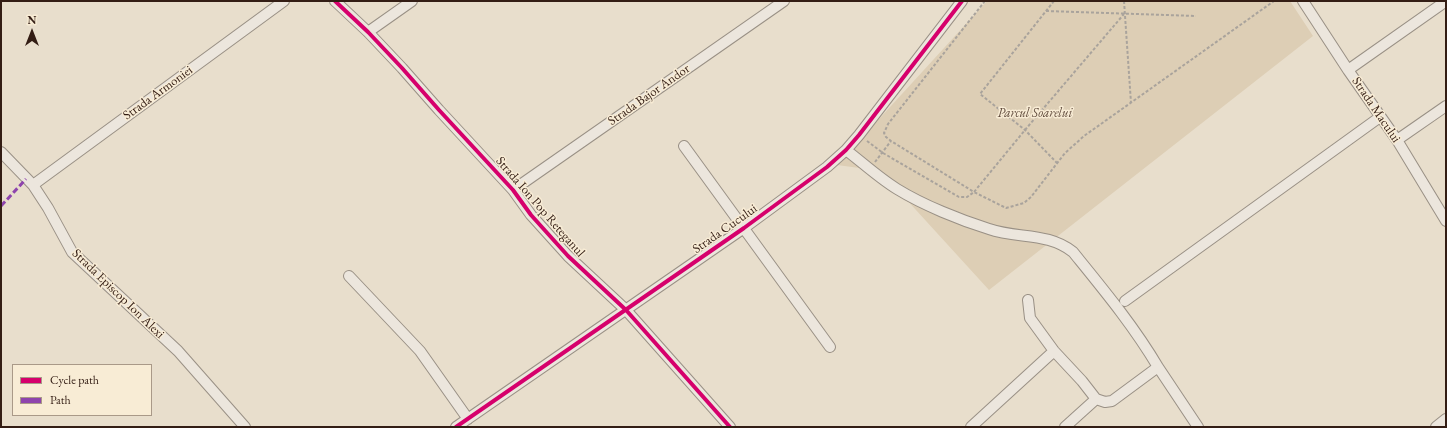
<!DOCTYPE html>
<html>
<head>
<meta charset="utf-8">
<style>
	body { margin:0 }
	#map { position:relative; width:1447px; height:428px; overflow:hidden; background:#e8decc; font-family:"EB Garamond",serif }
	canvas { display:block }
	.frame { position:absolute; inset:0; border:2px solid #331d14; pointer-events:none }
	.legend { position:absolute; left:12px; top:364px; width:140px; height:52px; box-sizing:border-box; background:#f8ecd5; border:1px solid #a99988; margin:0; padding:5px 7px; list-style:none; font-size:12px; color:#331d14 }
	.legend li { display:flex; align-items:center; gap:8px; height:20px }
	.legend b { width:20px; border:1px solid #a99988 }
	.north { position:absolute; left:12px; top:12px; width:40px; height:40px; -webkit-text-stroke:3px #f8ecd5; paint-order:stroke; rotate:0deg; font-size:11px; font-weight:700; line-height:16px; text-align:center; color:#331d14 }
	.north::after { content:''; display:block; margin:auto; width:14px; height:18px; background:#331d14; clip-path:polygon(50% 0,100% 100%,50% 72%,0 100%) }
</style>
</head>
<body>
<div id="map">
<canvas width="1447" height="428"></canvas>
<div class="frame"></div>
<ul class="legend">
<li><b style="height:5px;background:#d6006c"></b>Cycle path</li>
<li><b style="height:5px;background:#8e44ad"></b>Path</li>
</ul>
<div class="north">N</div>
</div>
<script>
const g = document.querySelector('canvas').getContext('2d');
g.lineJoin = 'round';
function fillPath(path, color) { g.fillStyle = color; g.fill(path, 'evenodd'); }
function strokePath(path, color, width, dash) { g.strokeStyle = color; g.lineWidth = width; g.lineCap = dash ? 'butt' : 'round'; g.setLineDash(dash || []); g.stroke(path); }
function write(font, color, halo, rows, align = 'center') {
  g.font = font + ' "EB Garamond",serif'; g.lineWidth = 3; g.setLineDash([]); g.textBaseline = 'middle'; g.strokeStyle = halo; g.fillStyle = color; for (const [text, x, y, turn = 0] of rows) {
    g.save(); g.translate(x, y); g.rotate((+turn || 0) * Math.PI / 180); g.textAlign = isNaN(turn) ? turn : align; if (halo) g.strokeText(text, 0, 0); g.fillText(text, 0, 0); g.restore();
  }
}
fillPath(new Path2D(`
	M 987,1 L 1290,1 L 1313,36 L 989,290 L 895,187 L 867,169 L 837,165 Z`), '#ddceb5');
const street = new Path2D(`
	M 335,1 L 368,32 L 402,68 L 439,110 L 513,190 L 531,215 L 568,256 L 626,310 L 730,427
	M 1303,1 L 1348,70 L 1397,140 L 1446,221
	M 368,32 L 412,1
	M 1348,70 L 1446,1
	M 1397,140 L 1446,106
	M 684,146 L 830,347
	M 846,150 C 863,163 879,178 897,189 C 923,205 960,220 989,229 C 1018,239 1048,232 1073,252 C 1103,289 1133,325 1158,367
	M 1,152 L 33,185 L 48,208 L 72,252 L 178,351 L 245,427
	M 33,185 L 284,1
	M 513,190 L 784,1
	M 349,276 L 420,351 L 468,419
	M 1028,300 L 1030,318 L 1054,351 L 1082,381 L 1096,399 L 1105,402 L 1112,401 L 1158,367 L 1198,427
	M 1125,301 L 1380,117
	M 456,427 L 744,228 L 827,167 L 846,150 L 859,135 L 962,1
	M 971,427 L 1054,351
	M 1065,427 L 1096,399
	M 1436,427 L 1446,419`);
strokePath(street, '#999085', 12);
strokePath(new Path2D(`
	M 985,1 L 888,124 L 884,133 L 886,137 L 891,141 L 974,192 L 1025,130 L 1124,14
	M 1054,1 L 980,94 L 1025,130 L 1057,163
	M 1124,1 L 1131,103
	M 1046,11 L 1196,16
	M 867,141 L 883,153 L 959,197 L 967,197 L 974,192 L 1006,208 L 1024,203 L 1031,197 L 1065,153 L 1084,136 L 1274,1
	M 875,162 L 891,141`), '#a9a39c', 2, [3, 2]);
strokePath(street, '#ece6dd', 10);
strokePath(new Path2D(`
	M 1,206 L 26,179`), '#8e44ad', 3, [6, 3]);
strokePath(new Path2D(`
	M 335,1 L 368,32 L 402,68 L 439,110 L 513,190 L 531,215 L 568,256 L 626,310 L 730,427
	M 456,427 L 744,228 L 827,167 L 846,150 L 859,135 L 962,1`), '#d6006c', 4);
write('13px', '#331d14', '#f8ecd5', [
	["Strada Armoniei",158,93,-36],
	["Strada Bajor Andor",649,95,-35],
	["Strada Macului",1376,110,56],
	["Strada Ion Pop Reteganul",540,207,49],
	["Strada Cucului",725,229,-35],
	["Strada Episcop Ion Alexi",118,294,44]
]);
write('italic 13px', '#634e3f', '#f8ecd5', [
	["Parcul Soarelui",1035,113]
]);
</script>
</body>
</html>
